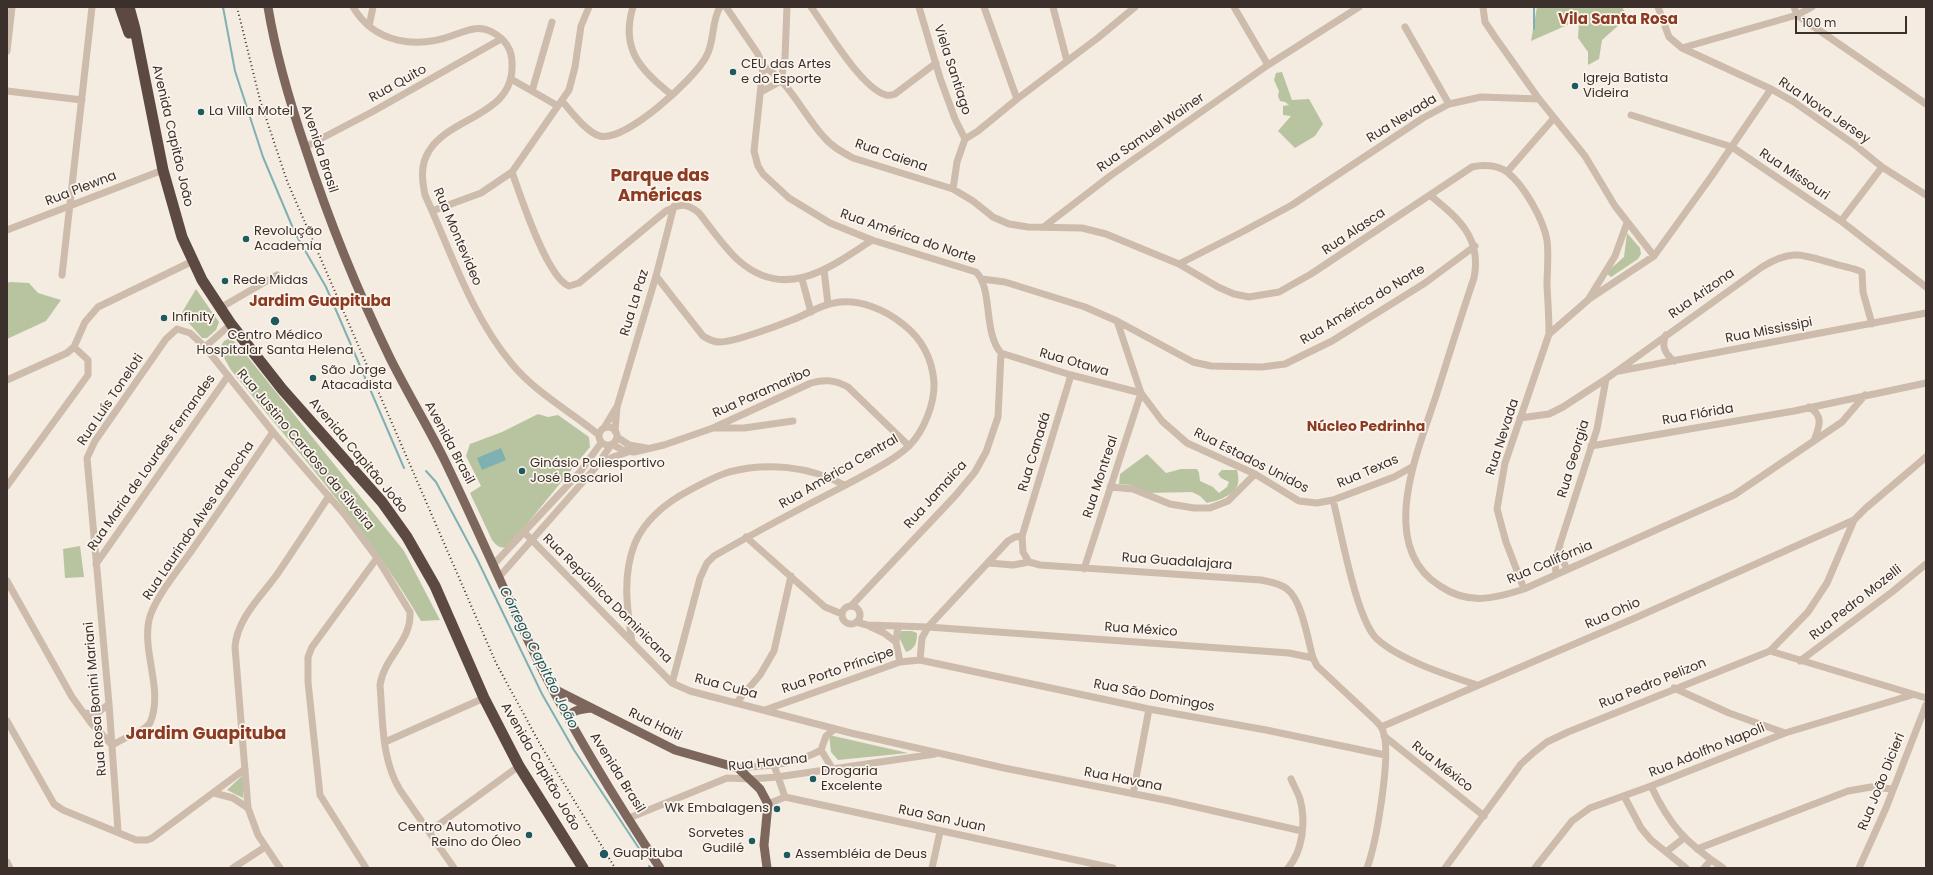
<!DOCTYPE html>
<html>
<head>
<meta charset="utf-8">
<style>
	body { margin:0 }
	#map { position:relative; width:1933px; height:875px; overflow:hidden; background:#f4ebe1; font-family:Poppins,sans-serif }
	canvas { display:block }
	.frame { position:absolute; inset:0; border:8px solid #3b302b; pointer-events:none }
	.scale { position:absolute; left:1795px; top:16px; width:112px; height:18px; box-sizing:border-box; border:2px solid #3b302b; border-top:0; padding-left:5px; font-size:12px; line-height:14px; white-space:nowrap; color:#3b302b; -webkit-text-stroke:3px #fbf5ee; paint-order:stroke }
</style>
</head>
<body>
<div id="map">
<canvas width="1933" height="875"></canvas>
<div class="frame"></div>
<div class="scale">100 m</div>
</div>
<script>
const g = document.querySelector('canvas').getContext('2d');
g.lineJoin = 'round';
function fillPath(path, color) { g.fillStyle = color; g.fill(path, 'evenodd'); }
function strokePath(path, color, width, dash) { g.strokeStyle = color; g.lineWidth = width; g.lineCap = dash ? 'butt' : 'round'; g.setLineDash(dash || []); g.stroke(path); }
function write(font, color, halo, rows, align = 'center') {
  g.font = font + ' Poppins,sans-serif'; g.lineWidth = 3.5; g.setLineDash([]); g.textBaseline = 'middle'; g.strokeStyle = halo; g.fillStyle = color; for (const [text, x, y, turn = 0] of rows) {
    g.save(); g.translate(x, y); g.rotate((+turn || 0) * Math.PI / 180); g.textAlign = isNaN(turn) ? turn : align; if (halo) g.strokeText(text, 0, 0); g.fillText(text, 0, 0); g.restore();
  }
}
fillPath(new Path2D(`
	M 1537,7 L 1622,7 L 1628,17 L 1602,40 L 1599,59 L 1588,65 L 1588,52 L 1578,38 L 1579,23 L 1574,22 L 1531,41 Z
	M 1282,72 L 1292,100 L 1309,99 L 1323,124 L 1315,136 L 1295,148 L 1278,131 L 1291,116 L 1283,115 L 1283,106 L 1289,105 L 1285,102 L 1280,101 L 1278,96 L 1279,91 L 1274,80 L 1276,73 Z
	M 1627,233 L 1640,248 L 1641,254 L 1638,259 L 1611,277 L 1606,273 L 1624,257 Z
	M 10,282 L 29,283 L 38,293 L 61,300 L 46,321 L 7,339 L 7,283 Z
	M 196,289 L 219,322 L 216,330 L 207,338 L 202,338 L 181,314 Z
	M 228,339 L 233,340 L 247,356 L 404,551 L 440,620 L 421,621 C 368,530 297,451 231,370 L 219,349 L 224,341 Z
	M 538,414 L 548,417 L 558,415 L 589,437 L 590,447 L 508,547 C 500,549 497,546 492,540 L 470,493 L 481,486 L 466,456 L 470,444 L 502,432 Z
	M 1147,454 L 1166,473 L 1181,469 L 1197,469 L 1199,473 L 1200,481 L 1213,487 L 1219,493 L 1227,487 L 1229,482 L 1221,478 L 1218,474 L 1222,470 L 1237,470 C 1238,474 1239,479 1238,483 C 1236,495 1217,501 1207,503 L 1200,496 L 1192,492 L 1146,493 L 1131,485 L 1119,484 L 1120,474 Z
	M 80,546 L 84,577 L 65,578 L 63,549 Z
	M 901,631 L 912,631 L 917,633 C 917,643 915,649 906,652 L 899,637 Z
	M 829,735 L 908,753 L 838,760 L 831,752 Z
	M 243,775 L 243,798 L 227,790 Z`), '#b8c4a0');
fillPath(new Path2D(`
	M 501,448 L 506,460 L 482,470 L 477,458 Z`), '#7fb0b2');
strokePath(new Path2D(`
	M 223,7 L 235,71 L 263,157 L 295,233 L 326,287 L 404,468
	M 1534,7 L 1534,29
	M 426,471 L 436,482 L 477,559 L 542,694 L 574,750 L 640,850
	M 649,866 L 651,868`), '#7fb0b2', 2);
strokePath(new Path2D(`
	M 353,7 C 375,44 417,49 454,35 C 467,30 479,25 492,32 C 505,39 512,49 512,63 C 515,116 450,116 429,151 C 420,165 422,180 425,195 C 451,252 471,315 512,364 C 536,393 570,411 599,435
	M 633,7 C 620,49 641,71 672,95
	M 726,7 L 758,54 L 763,66 L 754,151 L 758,166 L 763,174 L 789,198 L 830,223 L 872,240 L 976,272 C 993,288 983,333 1001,353 L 1071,375 L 1141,393 L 1084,569
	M 811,7 C 827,29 861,88 886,95 C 889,96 892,95 895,94 L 936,63
	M 919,7 L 940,78 L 955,119 L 965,139
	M 984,7 L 1017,99
	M 1053,7 L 1067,61
	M 1234,7 L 1268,65
	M 1483,7 L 1485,22 L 1495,37 L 1539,99 L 1585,156 L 1615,206 L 1654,256
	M 1658,7 L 1669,37 L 1682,48 L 1771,89 L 1794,102 L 1855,145 L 1882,167 L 1926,195
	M 1794,7 L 1797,15 L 1926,104
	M 369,26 L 373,7
	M 1405,27 L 1449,104
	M 1682,48 L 1797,15 L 1812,7
	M 7,51 L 12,7
	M 763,66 C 789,81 803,114 823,136 C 831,146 842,152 853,158 L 953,189 L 973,201 L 993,217 L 1009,224 L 1028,227 L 1082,228 L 1106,234 L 1179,264 L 1218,287 L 1234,294 L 1249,297 L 1279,292 L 1311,274 L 1472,167 C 1483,164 1498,165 1507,172 C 1524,185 1543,219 1547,240 C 1549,255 1547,270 1547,286 C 1548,302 1549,318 1549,334
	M 511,79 L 558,106
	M 781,81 L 785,57 L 787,7
	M 7,91 L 82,100
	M 532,91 L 552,22
	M 761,92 L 781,81
	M 562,101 C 571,111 587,133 600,136 C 626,142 694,79 706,57 C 715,41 711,22 720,7
	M 1631,115 L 1732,147 L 1841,221 L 1926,287
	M 305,147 L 372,112 L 501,39
	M 512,172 C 520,195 547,278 569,286 L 579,283 L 666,211 C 680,204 686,202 699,213 C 711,228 723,246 738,260 C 785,302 830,268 872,240
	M 1507,172 L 1554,118
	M 953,189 L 957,162 L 965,139 L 978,131 L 1017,99 L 1099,37 L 1135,7
	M 1431,196 C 1459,219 1482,238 1474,278 C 1461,316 1449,355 1437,393 C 1419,449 1375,545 1440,586 C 1468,605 1494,599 1524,589 L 1734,495 L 1842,422 L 1865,395
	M 432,211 L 481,193 L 512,172 L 569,90 L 575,67 L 581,26 L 589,7
	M 1841,221 L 1882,167
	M 1045,226 L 1110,176 L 1268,65 L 1359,7
	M 7,230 L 163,170
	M 1179,264 L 1242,232 L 1292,205 L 1423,118 L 1449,104 L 1481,97 L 1539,99
	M 824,270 L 828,304
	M 62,275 L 92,7
	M 656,276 L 703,336 C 709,340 713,342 720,342 C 734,342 777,326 792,320 C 806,315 820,305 834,303 C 859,298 886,310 904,325 C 923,340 932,359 934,382 C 935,403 924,431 909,446 C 892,462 862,476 842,487 C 799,509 756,532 714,556 L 707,563 L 700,578 L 672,683
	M 802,279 L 811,312
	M 982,279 L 1005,282 L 1085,307 L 1117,321 L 1193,362 L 1211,366 L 1262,367 L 1285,364 L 1332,341 L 1425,283 L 1475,246
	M 1589,299 L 1654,256 L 1711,177 L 1771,89
	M 220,308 L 277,275
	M 1117,321 L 1141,393 L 1162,421 L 1187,443 L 1255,474 L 1299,501 L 1317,503 L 1333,500 L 1394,477 L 1412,467
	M 1666,335 C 1661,346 1665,354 1674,361
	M 205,347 L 231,324
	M 1619,371 L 1926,313
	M 7,380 L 67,353 L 74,347 L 85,322 L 98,307 L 193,261
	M 1809,407 C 1823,415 1820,425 1815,438
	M 1520,418 L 1549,414 L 1563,407 L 1606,379 L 1762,267 C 1793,248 1803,255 1835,264 C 1844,267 1855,268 1862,272 L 1863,292 L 1872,324
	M599 436a9 9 0 1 1 18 0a9 9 0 1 1-18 0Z
	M 604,428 L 616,408
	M 715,428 L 744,428 L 793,421
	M 615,431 L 617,407 L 656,276 L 674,206
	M 617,437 L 629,445 L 646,448
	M 612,444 L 622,450 L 634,452 L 664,445 L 713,428 L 811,383 C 825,379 835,380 848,387 L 909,446
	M 1591,446 L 1794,411 L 1926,383
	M 599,465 L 613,457 L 628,452
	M 7,486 L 88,375 L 88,360 L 74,347
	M 1110,487 L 1133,489 L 1170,504 L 1194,508 L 1210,508 L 1228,501 L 1255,474
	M 1333,500 C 1341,531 1356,619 1377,639 C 1400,660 1447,675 1477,685
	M 524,532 L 672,683 L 690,691 L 851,733 L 1004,768 L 1170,801 L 1302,831
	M 746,537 L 825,607 L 842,614
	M 1560,548 L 1562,559 L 1567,569
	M 1029,562 L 1023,552 L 1022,536 L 1071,375
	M 989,563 L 1013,565 L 1029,562 L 1040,565 L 1261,580 C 1270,582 1280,583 1287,589 C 1302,600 1308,641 1313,658 L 1317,666 L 1376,721 C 1379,724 1382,727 1383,731 C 1392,754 1376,844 1367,868
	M 96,564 L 228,376
	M 494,564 L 580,472 L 601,443
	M 1556,574 L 1555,561 L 1560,544 L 1597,429 L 1606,379
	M 500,576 L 596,467 L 611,445
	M 7,581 L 72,697 L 91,723 L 112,745 L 145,728 L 150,723 C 164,690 142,654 149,620 C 153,601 178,570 190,553 C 218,513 246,472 273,432
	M 1524,589 L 1506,542 L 1497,509 L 1505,463 L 1549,334 L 1588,300 L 1615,256 L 1627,223
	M 851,606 L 955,496 L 975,472 L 986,452 L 998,417 L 1001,353
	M842 615a9 9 0 1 1 18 0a9 9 0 1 1-18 0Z
	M 856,622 L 867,625 L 928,627 L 1289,653 L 1313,658
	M 869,626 L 884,633 L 896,642
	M 898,626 L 896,642 L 900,662
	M 632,642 C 627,608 622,575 635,543 C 646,518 667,502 690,490 C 703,483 716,476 729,472 C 766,462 810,466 844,485
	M 1770,651 L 1808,612 L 1827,583 L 1854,520 L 1866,508 L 1926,457
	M 920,660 L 922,638 L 928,627 L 1008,541 L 1015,537 L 1022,536
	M 1800,661 L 1892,592 L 1926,564
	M 1674,688 L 1729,713 L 1785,733
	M 736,703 L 760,675 L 774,651 L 791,576
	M 765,710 L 900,662 L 920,660 L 1149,709 L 1266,730 L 1385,755
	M 84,713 L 96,714 L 109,704
	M 7,721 L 54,804 L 63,810 L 136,840 L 147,840 L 152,838 L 245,769
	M 1381,727 L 1635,618 L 1854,520
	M 1384,736 L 1484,816
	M 385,742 L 484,698
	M 821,750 L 832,768
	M 774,765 L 785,797
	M 738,768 C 766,766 795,765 821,750 L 826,736 L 835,729
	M 1651,786 C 1670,826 1686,843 1723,868
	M 214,793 L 233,798 L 248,808
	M 1133,794 L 1149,709
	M 1624,796 L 1641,828 L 1651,840 L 1686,868
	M 768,804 L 785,797 L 1113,868
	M 629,818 L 727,778 L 751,779 L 777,777 L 935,754
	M 118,831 L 109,704 L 87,458 L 95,441 L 166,339 L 177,329 L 190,333 L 205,347 L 273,432 L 345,515 L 377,558 L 410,612 C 412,641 384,657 380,685 C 383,720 381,759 400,790 L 454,868
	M 430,831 L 519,766
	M 1697,849 L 1848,791 L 1871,787 L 1893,789
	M 1666,852 L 1684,838
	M 7,862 L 10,868
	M 233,868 L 265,847
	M 280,868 L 258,835 L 248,808 L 235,647 C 237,618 262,596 278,573 C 295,548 312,522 329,496
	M 366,868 L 320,795 L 308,682 L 308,657 L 312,647 L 377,558
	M 932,868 L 940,832
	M 1288,868 C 1303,851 1306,821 1300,799 C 1298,793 1294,786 1291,779
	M 1445,868 L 1521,764 L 1533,753 L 1547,742 L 1568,732 L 1770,651 L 1926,698
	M 1535,868 L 1572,821 L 1590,808 L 1651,786 L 1785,733 L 1912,695
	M 1704,868 L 1711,860
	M 1859,868 L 1886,808 L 1926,705`), '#cdbbac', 7);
strokePath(new Path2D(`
	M 268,7 C 276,56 290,103 306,150 C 329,221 357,290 390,358 C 407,392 427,425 444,459 C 478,529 508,601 543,671 C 578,739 618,804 660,868
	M 552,688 L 675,750 L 738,768 L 760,789 L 768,804 L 764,845 L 767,868
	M 568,718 C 572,709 584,709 592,708`), '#7d675c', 9);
strokePath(new Path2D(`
	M 120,7 L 129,33
	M 129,7 L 135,29 L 163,170 L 182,237 L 202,280 L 231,324 L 282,389 L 382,502 L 407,537 L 435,586 L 484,698 L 519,766 L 583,868`), '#5c4a42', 11);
strokePath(new Path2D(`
	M 237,7 L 260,100 L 287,181 L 496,663 L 540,744 L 615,868`), '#3b302b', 2, [1, 3]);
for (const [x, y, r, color] of [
	[733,72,4,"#1f5a5e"],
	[1575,86,4,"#1f5a5e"],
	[201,112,4,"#1f5a5e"],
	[246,239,4,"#1f5a5e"],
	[225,281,4,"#1f5a5e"],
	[164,318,4,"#1f5a5e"],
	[275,321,5,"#1f5a5e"],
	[313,378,4,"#1f5a5e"],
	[522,471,4,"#1f5a5e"],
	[813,779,4,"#1f5a5e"],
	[777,809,4,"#1f5a5e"],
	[529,835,4,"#1f5a5e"],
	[752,841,4,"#1f5a5e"],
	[604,854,5,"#1f5a5e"],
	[787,855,4,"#1f5a5e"]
]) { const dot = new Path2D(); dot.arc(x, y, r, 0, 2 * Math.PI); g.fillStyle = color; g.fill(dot); strokePath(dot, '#fbf5ee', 1.5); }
write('13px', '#3b302b', '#fbf5ee', [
	["CEU das Artes",741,65],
	["e do Esporte",741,80],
	["Igreja Batista",1583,79],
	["Videira",1583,94],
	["La Villa Motel",209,112],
	["Revolução",254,232],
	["Academia",254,247],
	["Rede Midas",233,281],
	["Infinity",172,318],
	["Centro Médico",275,336,"center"],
	["Hospitalar Santa Helena",275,351,"center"],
	["São Jorge",321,371],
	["Atacadista",321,386],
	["Ginásio Poliesportivo",530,464],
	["José Boscariol",530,479],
	["Drogaria",821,772],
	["Excelente",821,787],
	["Wk Embalagens",769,809,"right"],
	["Centro Automotivo",521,828,"right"],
	["Reino do Óleo",521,843,"right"],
	["Sorvetes",744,834,"right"],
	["Gudilé",744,849,"right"],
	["Guapituba",613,854],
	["Assembléia de Deus",795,855]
], 'left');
write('13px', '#3b302b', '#fbf5ee', [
	["Viela Santiago",952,70,72],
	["Rua Quito",398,84,-29],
	["Rua Nova Jersey",1824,111,34],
	["Rua Nevada",1402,119,-32],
	["Rua Samuel Wainer",1151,133,-35],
	["Avenida Capitão João",172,136,77],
	["Avenida Brasil",319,149,72],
	["Rua Caiena",891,156,19],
	["Rua Missouri",1794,175,34],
	["Rua Plewna",81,189,-21],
	["Rua Alasca",1354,232,-34],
	["Rua Montevideo",457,237,67],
	["Rua América do Norte",908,237,19],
	["Rua Arizona",1702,294,-35],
	["Rua La Paz",635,303,-73],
	["Rua América do Norte",1363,305,-31],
	["Rua Mississipi",1769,331,-11],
	["Rua Otawa",1074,363,16],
	["Rua Paramaribo",762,393,-24],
	["Rua Luís Toneloti",111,400,-56],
	["Rua Flórida",1698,415,-10],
	["Rua Nevada",1503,437,-72],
	["Avenida Brasil",449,443,62],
	["Rua Justino Cardoso da Silveira",305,450,50],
	["Rua Canadá",1035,452,-73],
	["Avenida Capitão João",358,456,50],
	["Rua Georgia",1574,459,-73],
	["Rua Estados Unidos",1251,461,27],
	["Rua Maria de Lourdes Fernandes",152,463,-55],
	["Rua América Central",839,472,-30],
	["Rua Texas",1368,472,-23],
	["Rua Montreal",1101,477,-72],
	["Rua Jamaica",936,495,-48],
	["Rua Laurindo Alves da Rocha",199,521,-56],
	["Rua Guadalajara",1177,562,4],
	["Rua Califórnia",1550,563,-23],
	["Rua República Dominicana",607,599,45],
	["Rua Pedro Mozelli",1856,603,-38],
	["Rua Ohio",1613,614,-24],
	["Rua México",1141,630,4],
	["Rua Porto Príncipe",838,671,-19],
	["Rua Pedro Pelizon",1653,684,-22],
	["Rua Cuba",726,687,15],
	["Rua São Domingos",1154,696,11],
	["Rua Rosa Bonini Mariani",96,699,-95],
	["Rua Haiti",655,725,26],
	["Rua Adolfho Napoli",1707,751,-22],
	["Rua Havana",768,763,-6],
	["Avenida Capitão João",540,767,60],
	["Rua México",1442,767,38],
	["Avenida Brasil",617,773,58],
	["Rua Havana",1123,780,11],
	["Rua João Dicieri",1882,782,-68],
	["Rua San Juan",942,819,12]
]);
write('bold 14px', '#8c3b22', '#fbf5ee', [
	["Núcleo Pedrinha",1366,427]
]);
write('italic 14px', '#1f5a5e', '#fbf5ee', [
	["Córrego Capitão João",538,658,63]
]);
write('bold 15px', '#8c3b22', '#fbf5ee', [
	["Vila Santa Rosa",1618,20],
	["Jardim Guapituba",320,302]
]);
write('bold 17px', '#8c3b22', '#fbf5ee', [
	["Parque das",660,177],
	["Américas",660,197],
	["Jardim Guapituba",206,735]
]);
</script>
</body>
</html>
